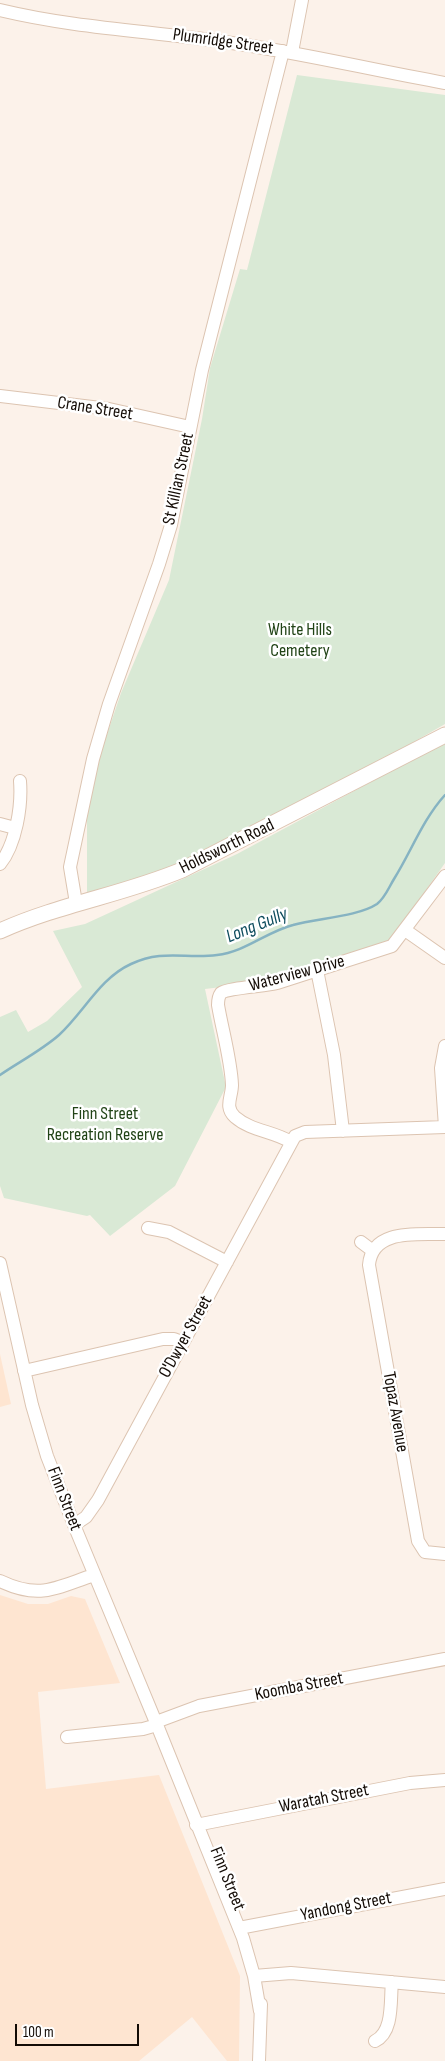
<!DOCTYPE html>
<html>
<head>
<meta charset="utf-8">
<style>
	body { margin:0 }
	#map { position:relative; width:445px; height:2061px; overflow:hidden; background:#fcf2ea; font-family:"Sofia Sans Condensed",sans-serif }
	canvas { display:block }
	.scale { position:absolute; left:15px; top:2024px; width:124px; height:22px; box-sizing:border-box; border:2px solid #130b05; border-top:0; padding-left:6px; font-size:15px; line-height:18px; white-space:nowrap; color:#130b05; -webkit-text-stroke:4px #fff; paint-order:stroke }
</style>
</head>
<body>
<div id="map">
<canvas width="445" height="2061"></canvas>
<div class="scale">100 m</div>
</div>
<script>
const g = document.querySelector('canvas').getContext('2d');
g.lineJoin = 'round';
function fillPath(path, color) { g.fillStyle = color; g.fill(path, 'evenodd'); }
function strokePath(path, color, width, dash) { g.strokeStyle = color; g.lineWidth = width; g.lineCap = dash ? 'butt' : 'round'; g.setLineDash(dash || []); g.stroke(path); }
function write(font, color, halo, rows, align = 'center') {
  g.font = font + ' "Sofia Sans Condensed",sans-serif'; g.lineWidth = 5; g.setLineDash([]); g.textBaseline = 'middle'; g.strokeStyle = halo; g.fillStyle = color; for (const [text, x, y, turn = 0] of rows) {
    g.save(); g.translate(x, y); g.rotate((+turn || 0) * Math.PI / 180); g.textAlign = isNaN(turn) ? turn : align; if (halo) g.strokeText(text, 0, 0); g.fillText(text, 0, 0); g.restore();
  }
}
fillPath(new Path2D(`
	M 0,1354 L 11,1404 L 0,1407 Z
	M 0,1595 L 28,1604 L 48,1604 L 71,1596 L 85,1599 L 120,1683 L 38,1692 L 46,1789 L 159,1775 L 240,1976 L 239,2061 L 227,2061 L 192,2017 L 139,2061 L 0,2061 Z`), '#fee5d1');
fillPath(new Path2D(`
	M 297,75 L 445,95 L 445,724 L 386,758 L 165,872 L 87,895 L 87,793 L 121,693 L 169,580 L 202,419 L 210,368 L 240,269 L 247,270 Z
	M 445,742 L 445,863 L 391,940 L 264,982 L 205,989 L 226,1087 L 175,1186 L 110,1236 L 90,1215 L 87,1216 L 4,1198 L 0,1186 L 0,1017 L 16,1010 L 28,1032 L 47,1021 L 82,987 L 53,931 L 85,924 L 237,854 Z`), '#d9e9d5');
strokePath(new Path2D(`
	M 0,1075 C 19,1062 42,1050 59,1035 C 84,1012 100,978 131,964 C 163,949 185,959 217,955 C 245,952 266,932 293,925 C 317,918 357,917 377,904 C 385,898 389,887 394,879 C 411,852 423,819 445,795`), '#86b3c2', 2.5);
const minor = new Path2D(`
	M 0,10 C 75,28 149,31 225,42 C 299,52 371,70 445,83
	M 292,52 L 302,0
	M 0,396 L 109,409 L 190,427
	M 0,824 L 15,828
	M 0,864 C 16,844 22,806 20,781
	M 76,903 L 70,867 L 93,759 L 109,704 L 159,564 L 171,525 L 202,370 L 283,51
	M 405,930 L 445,958
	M 317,970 L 334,1055 L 343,1131
	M 445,1127 L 441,1068 L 445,1046
	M 291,1142 C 273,1131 251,1131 235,1117 C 224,1107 232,1097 232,1085 C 231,1060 222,1029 218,1005 C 218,1001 218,997 221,993 C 227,988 266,986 277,983 L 392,946 L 445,876
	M 148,1228 L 169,1232 L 227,1262
	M 445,1234 C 418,1235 372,1228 369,1265 L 418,1541 L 425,1552 L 445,1554
	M 361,1242 L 373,1251
	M 0,1263 L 32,1405 L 47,1456 L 74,1525 L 157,1725 L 243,1938 L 254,1976 L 260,2011
	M 24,1371 L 163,1339 L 174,1339 L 182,1342
	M 74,1525 L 86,1517 L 98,1500 L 295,1136 L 305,1132 L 445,1127
	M 0,1581 C 40,1600 55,1588 94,1575
	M 156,1722 L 199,1706 L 445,1659
	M 67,1737 L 143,1729 L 157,1725
	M 196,1825 L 410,1783 L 445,1780
	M 239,1928 L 445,1889
	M 254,1976 L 291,1973 L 445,1987
	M 375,2041 C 394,2032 390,2000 392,1982
	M 259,2061 L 261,2004`);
const major = new Path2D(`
	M 0,931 C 60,904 122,895 182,870 L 445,735`);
strokePath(minor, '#dcc4b1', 14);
strokePath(major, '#dcc4b1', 17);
strokePath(minor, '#fff', 12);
strokePath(major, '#fff', 15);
write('18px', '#130b05', '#fff', [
	["Plumridge Street",223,42,8],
	["Crane Street",95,409,9],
	["St Killian Street",179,479,-78],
	["Holdsworth Road",227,847,-26],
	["Waterview Drive",297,974,-15],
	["O'Dwyer Street",186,1337,-61],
	["Topaz Avenue",395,1412,80],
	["Finn Street",64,1499,69],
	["Koomba Street",299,1687,-11],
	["Waratah Street",324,1799,-11],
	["Finn Street",227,1879,68],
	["Yandong Street",346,1907,-11]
]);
write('18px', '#214316', '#fff', [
	["White Hills",300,630],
	["Cemetery",300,651],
	["Finn Street",105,1114],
	["Recreation Reserve",105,1135]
]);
write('italic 19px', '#0d4c5d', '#fff', [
	["Long Gully",257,926,-22]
]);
</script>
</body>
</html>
